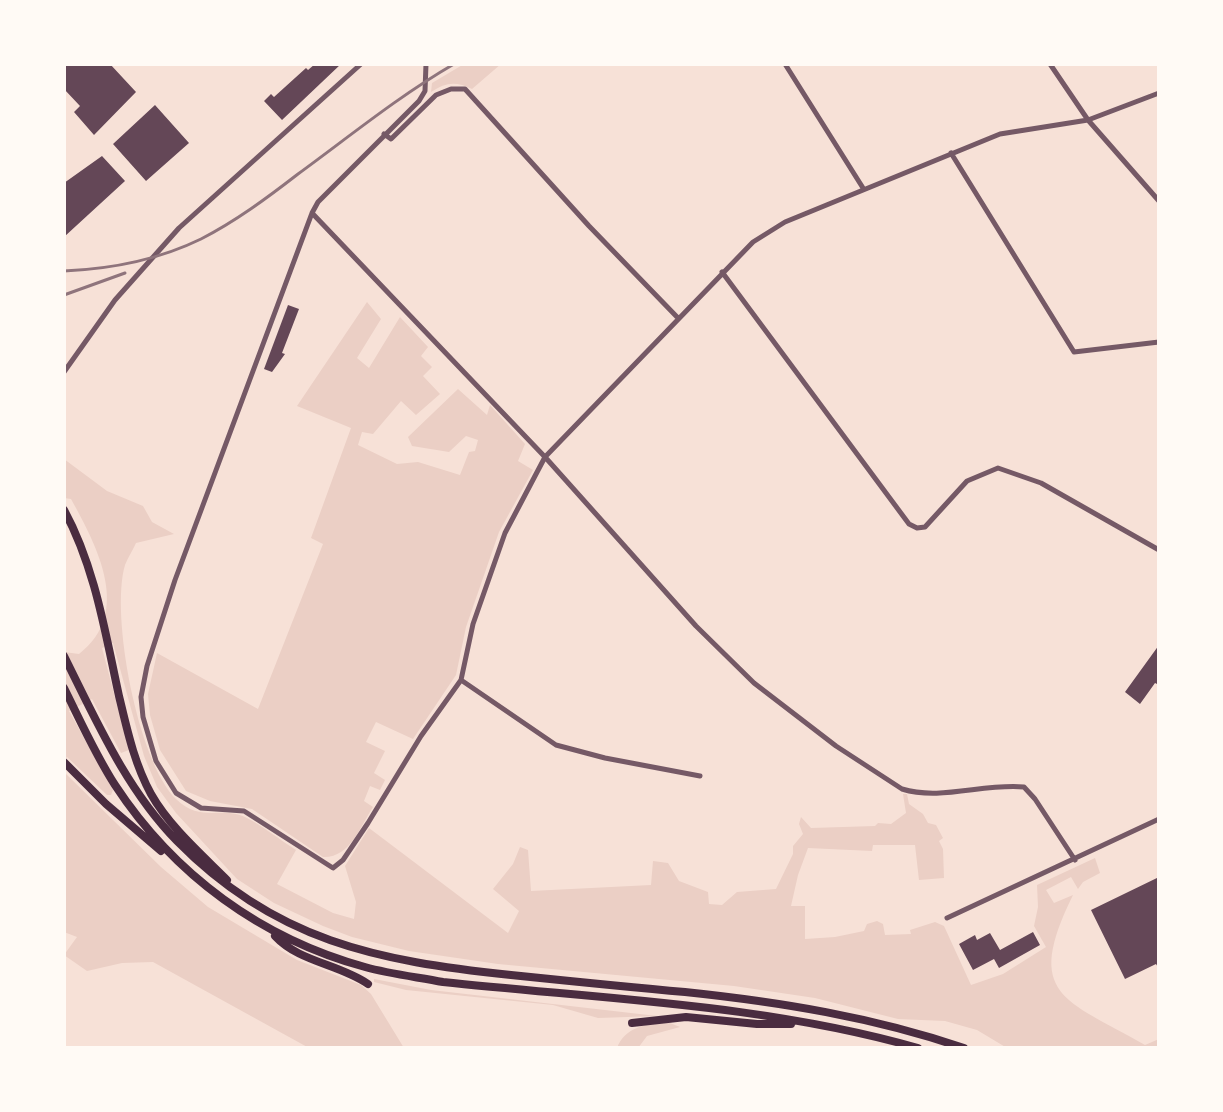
<!DOCTYPE html>
<html>
<head>
<meta charset="utf-8">
<style>
	body { margin:0 }
	#map { position:relative; width:1223px; height:1112px; overflow:hidden; background:#f7e1d7; font-family:Figtree,sans-serif }
	canvas { display:block }
	.frame { position:absolute; inset:0; border:66px solid #fffaf5; pointer-events:none }
</style>
</head>
<body>
<div id="map">
<canvas width="1223" height="1112"></canvas>
<div class="frame"></div>
</div>
<script>
const g = document.querySelector('canvas').getContext('2d');
g.lineJoin = 'round';
function fillPath(path, color) { g.fillStyle = color; g.fill(path, 'evenodd'); }
function strokePath(path, color, width, dash) { g.strokeStyle = color; g.lineWidth = width; g.lineCap = dash ? 'butt' : 'round'; g.setLineDash(dash || []); g.stroke(path); }
fillPath(new Path2D(`
	M 464,64 L 501,64 L 472,89 C 456,81 446,82 431,92 L 432,83 Z
	M 367,302 L 381,319 L 357,358 L 369,368 L 400,317 L 428,347 L 421,356 L 432,367 L 423,376 L 440,394 L 416,415 L 401,401 L 373,434 L 362,432 L 358,445 L 397,464 L 418,462 L 460,475 L 469,452 L 475,451 L 478,440 L 466,436 L 449,452 L 412,446 L 408,437 L 458,389 L 487,415 L 490,405 L 525,444 L 518,461 L 533,470 L 499,532 L 466,627 L 456,675 L 413,739 L 376,722 L 366,742 L 385,751 L 374,773 L 385,780 L 380,790 L 370,786 L 364,801 L 373,807 C 360,827 350,858 323,857 L 252,809 L 210,801 L 186,791 L 160,750 L 150,715 L 148,694 L 157,653 L 258,709 L 323,544 L 311,538 L 351,428 L 297,406 Z
	M 64,459 L 107,491 L 143,506 L 152,522 L 174,534 L 136,543 C 133,550 128,557 125,565 C 110,615 138,762 176,799 C 201,823 220,806 245,817 C 263,826 280,840 296,850 L 277,884 L 333,913 L 354,919 L 356,902 L 345,866 L 369,828 L 508,933 L 519,911 L 493,889 L 513,864 L 520,847 L 528,850 L 531,891 L 651,885 L 653,861 L 668,863 L 679,881 L 708,892 L 709,904 L 722,905 L 737,892 L 776,889 L 793,854 L 793,846 L 803,834 L 799,824 L 801,817 L 811,828 L 875,826 L 878,823 L 891,824 L 906,813 L 903,794 L 907,794 L 909,804 L 923,814 L 928,823 L 936,825 L 943,838 L 939,841 L 943,849 L 944,878 L 919,880 L 915,845 L 873,845 L 872,851 L 808,848 L 798,875 L 791,906 L 805,906 L 805,939 L 835,937 L 864,931 L 867,924 L 877,921 L 883,924 L 885,935 L 911,934 L 910,930 L 935,922 L 944,926 L 971,985 L 1003,974 L 1046,947 L 1034,926 L 1038,907 L 1037,885 L 1095,858 L 1100,873 L 1083,882 L 1078,889 L 1071,877 L 1046,890 L 1054,903 L 1073,895 C 1023,996 1065,999 1145,1045 L 1159,1039 L 1159,1048 L 1007,1048 L 977,1030 L 945,1021 L 898,1019 L 815,998 L 734,986 L 498,964 L 409,951 L 352,937 L 323,926 L 274,903 L 237,879 L 176,813 L 157,787 L 144,756 L 113,643 L 102,648 L 129,750 L 121,753 L 92,699 L 69,711 L 113,790 L 111,795 L 107,795 L 67,757 L 64,760 L 64,652 L 79,654 C 133,613 97,546 71,499 L 64,498 Z
	M 64,772 L 161,867 L 208,907 L 297,960 L 361,985 L 371,994 L 404,1048 L 309,1048 L 153,962 L 122,963 L 87,971 L 64,955 L 77,937 L 64,932 Z
	M 374,979 L 431,990 L 657,1016 L 598,1018 L 553,1005 L 406,990 L 374,982 Z
	M 665,1021 L 680,1027 L 647,1036 L 638,1048 L 617,1048 C 625,1027 645,1025 665,1021 Z`), '#ebcfc5');
fillPath(new Path2D(`
	M 64,64 L 110,64 L 136,92 L 94,135 L 74,112 L 80,106 L 64,89 Z
	M 315,64 L 341,64 L 282,120 L 264,101 L 271,94 L 274,97 L 306,68 L 308,70 Z
	M 155,105 L 189,143 L 146,181 L 113,144 Z
	M 102,156 L 125,181 L 64,237 L 64,183 Z
	M 288,305 L 299,309 L 282,353 L 285,354 L 272,372 L 264,369 Z
	M 1159,645 L 1159,685 L 1155,683 L 1140,704 L 1125,692 Z
	M 1159,877 L 1159,969 L 1156,964 L 1125,979 L 1091,910 Z
	M 1033,932 L 1040,945 L 999,968 L 994,959 L 973,970 L 959,944 L 975,935 L 977,940 L 990,933 L 1000,950 Z`), '#644757');
strokePath(new Path2D(`
	M 426,64 L 425,91 L 419,101 L 318,202 L 312,213 L 175,580 L 147,666 L 141,697 L 143,717 L 156,761 L 176,793 L 201,808 L 244,811 L 333,868 L 343,860 L 368,823 L 421,736 L 461,680 L 473,624 L 505,533 L 545,457 L 753,242 L 785,222 L 1000,134 L 1088,120 L 1159,93
	M 785,64 L 863,188
	M 1050,64 L 1088,120 L 1159,201
	M 384,134 L 391,139 L 436,95 L 451,89 L 465,89 L 589,226 L 678,318
	M 951,153 L 1074,352 L 1159,342
	M 312,213 L 545,457 L 696,626 L 754,683 L 836,746 L 902,789 C 941,801 984,783 1024,787 L 1035,799 L 1075,860
	M 722,272 L 909,524 L 917,528 L 925,527 L 967,481 L 998,468 L 1041,483 L 1159,550
	M 64,372 L 115,300 L 179,228 L 361,64
	M 461,680 L 556,745 L 605,758 L 700,776
	M 947,918 L 1159,819`), '#755966', 5);
strokePath(new Path2D(`
	M 64,510 C 95,567 105,632 119,696 C 127,729 134,763 151,794 C 169,826 201,854 227,880
	M 64,656 C 96,720 126,789 177,841 C 275,941 377,961 511,975 C 569,981 627,987 685,992 C 780,1002 873,1017 964,1048
	M 64,688 C 80,720 95,754 115,785 C 174,875 262,939 365,967 C 390,974 417,977 443,982 C 601,999 764,1004 918,1048
	M 64,762 L 106,804 L 161,851
	M 275,936 C 299,962 339,964 368,984
	M 632,1023 L 686,1017 L 757,1024 L 791,1024`), '#4a2c40', 8);
strokePath(new Path2D(`
	M 64,271 C 111,269 158,260 201,239 C 236,221 267,198 298,174 C 350,136 399,96 454,64
	M 64,295 L 125,273`), '#8f747c', 3);
</script>
</body>
</html>
